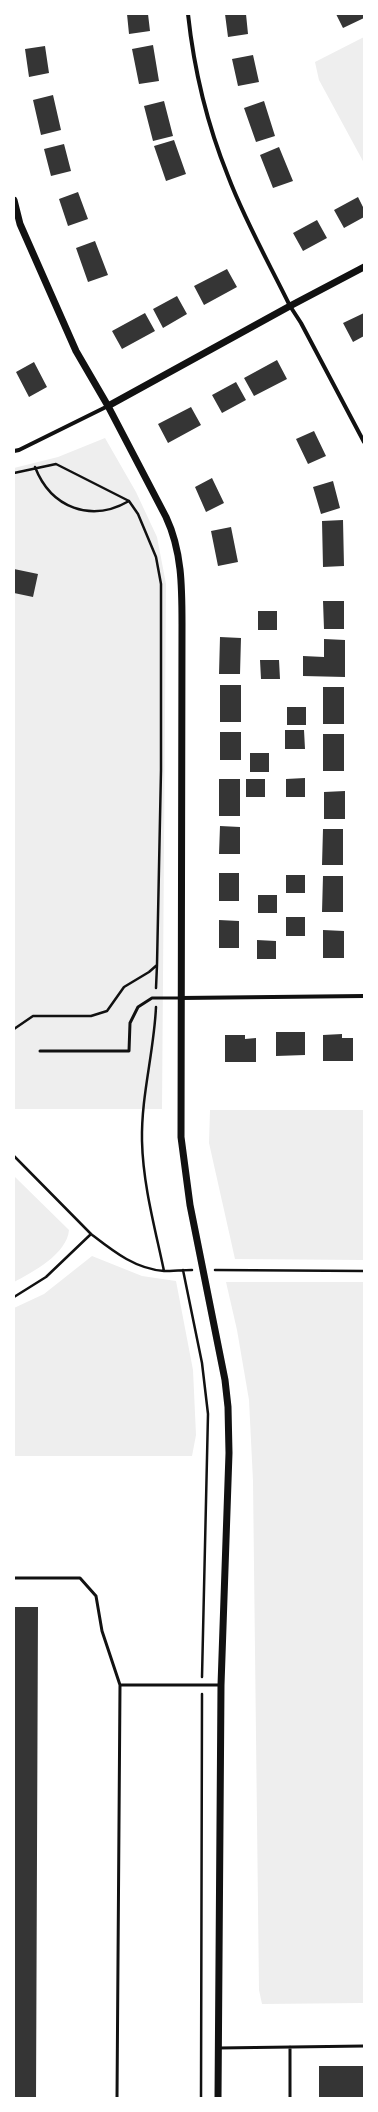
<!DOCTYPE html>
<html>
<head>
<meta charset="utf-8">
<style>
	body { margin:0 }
	#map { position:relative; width:378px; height:2112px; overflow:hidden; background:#fff; font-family:Karla,sans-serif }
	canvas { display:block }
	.frame { position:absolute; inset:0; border:15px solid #fff; pointer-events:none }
</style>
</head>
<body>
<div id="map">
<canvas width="378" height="2112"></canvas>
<div class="frame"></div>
</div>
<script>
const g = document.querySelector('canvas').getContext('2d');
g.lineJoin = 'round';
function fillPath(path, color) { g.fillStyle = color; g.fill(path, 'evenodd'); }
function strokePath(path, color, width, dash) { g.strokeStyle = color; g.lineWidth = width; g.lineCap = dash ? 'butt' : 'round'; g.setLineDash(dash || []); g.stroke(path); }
fillPath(new Path2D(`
	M 364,37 L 364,163 L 319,80 L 315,62 Z
	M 105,438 L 136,492 L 157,537 L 166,584 L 162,1109 L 14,1109 L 14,468 L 58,457 Z
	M 210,1110 L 364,1110 L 364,1260 L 235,1259 L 209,1143 Z
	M 14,1176 L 69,1230 C 67,1254 33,1272 14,1282 Z
	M 92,1256 L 142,1276 L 176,1281 L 193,1370 L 196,1435 L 192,1456 L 14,1456 L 14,1308 L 44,1294 Z
	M 226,1282 L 364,1282 L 364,2003 L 262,2004 L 259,1990 L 253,1481 L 249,1400 L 237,1330 Z`), '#eee');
fillPath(new Path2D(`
	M 127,14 L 148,14 L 150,31 L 129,34 Z
	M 225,14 L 246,14 L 248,34 L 228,37 Z
	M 336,14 L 364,14 L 364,18 L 343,28 Z
	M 153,45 L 159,81 L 139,84 L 132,49 Z
	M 45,46 L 49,73 L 29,77 L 25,49 Z
	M 253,55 L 259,82 L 238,86 L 232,59 Z
	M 53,95 L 61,130 L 41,135 L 33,100 Z
	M 164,101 L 173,136 L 153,141 L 144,106 Z
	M 264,101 L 275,136 L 256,142 L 244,108 Z
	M 174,140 L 186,174 L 166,181 L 154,146 Z
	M 64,144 L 71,171 L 51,176 L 44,149 Z
	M 279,147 L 293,181 L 273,188 L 260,155 Z
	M 78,192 L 88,219 L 68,226 L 59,199 Z
	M 358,197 L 364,209 L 364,217 L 344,228 L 334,210 Z
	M 317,220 L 327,238 L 303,251 L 293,233 Z
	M 95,241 L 108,275 L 88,282 L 76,248 Z
	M 227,269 L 237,287 L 204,305 L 194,286 Z
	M 177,296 L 187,314 L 163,328 L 153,309 Z
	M 145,313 L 155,331 L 122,349 L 112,331 Z
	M 364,313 L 364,336 L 353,342 L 343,323 Z
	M 277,360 L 287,379 L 254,396 L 244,378 Z
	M 34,362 L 47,387 L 29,397 L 16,372 Z
	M 236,382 L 246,400 L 222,413 L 212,395 Z
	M 191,407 L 201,425 L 168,443 L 158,424 Z
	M 314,431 L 326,456 L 308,464 L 296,439 Z
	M 212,478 L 224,503 L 206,512 L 195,487 Z
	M 333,481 L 340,508 L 321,514 L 313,487 Z
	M 343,520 L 344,566 L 323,567 L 322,521 Z
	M 231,527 L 238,562 L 218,566 L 211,531 Z
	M 14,569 L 38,574 L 33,597 L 14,593 Z
	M 323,601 L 344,601 L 344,629 L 324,629 Z
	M 258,611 L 277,611 L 277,630 L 258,630 Z
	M 220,637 L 241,638 L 240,674 L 219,674 Z
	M 324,639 L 345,640 L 345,677 L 303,676 L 303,656 L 324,657 Z
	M 260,660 L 279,660 L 280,679 L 261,679 Z
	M 220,685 L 241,685 L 241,722 L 220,722 Z
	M 323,687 L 344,687 L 344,724 L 323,724 Z
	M 287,707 L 306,707 L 306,725 L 287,725 Z
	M 285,730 L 304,730 L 305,749 L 285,749 Z
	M 220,732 L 241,732 L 241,760 L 220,760 Z
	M 323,734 L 344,734 L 344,771 L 323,771 Z
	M 250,753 L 269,753 L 269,772 L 250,772 Z
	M 305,778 L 305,797 L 286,797 L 286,779 Z
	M 219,779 L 240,779 L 240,816 L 219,816 Z
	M 246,779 L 265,779 L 265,797 L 246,797 Z
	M 345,791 L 345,819 L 324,819 L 324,792 Z
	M 220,826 L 240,827 L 240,854 L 219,854 Z
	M 323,829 L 343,829 L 343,865 L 322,865 Z
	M 219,873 L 239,873 L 239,901 L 219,901 Z
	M 286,875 L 305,875 L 305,893 L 286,893 Z
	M 323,876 L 343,876 L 343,912 L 322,912 Z
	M 258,895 L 277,895 L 277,913 L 258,913 Z
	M 286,917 L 305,917 L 305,936 L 286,936 Z
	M 219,920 L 239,921 L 239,948 L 219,948 Z
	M 323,930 L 344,931 L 344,958 L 323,958 Z
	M 257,940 L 276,941 L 276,959 L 257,959 Z
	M 276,1032 L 305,1032 L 305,1055 L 276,1056 Z
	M 342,1034 L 342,1038 L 353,1038 L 353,1061 L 323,1061 L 323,1035 Z
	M 225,1035 L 245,1035 L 245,1039 L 256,1038 L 256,1062 L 225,1062 Z
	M 14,1607 L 38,1607 L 36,2098 L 14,2098 Z
	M 319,2066 L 364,2066 L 364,2098 L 319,2098 Z`), '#353535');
strokePath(new Path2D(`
	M 35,467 C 51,508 91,523 129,501
	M 14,473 L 56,464 L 129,501 L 138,514 L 156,557 L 161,584 L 161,770 L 157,965 L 149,972 L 124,987 L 107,1011 L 91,1016 L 33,1016 L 14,1029
	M 156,988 L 157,965
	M 156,1007 C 154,1052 141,1096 142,1141 C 143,1185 155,1228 164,1271
	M 14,1156 L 91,1234
	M 183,1270 L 202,1363 L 208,1414 L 202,1677
	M 215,1270 L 364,1271
	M 14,1297 L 46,1277 L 91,1234 C 113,1251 135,1269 164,1271 C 173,1271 183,1270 192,1270
	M 201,2098 L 202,1694`), '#111', 2.5);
strokePath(new Path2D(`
	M 40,1051 L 129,1051 L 130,1023 L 138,1007 L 152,998 L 181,998
	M 14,1578 L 80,1578 L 96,1596 L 102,1631 L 120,1685
	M 219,2048 L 364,2046
	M 117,2098 L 120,1685 L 221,1685
	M 290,2098 L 290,2047`), '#111', 3);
strokePath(new Path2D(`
	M 188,14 C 194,70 207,124 228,176 C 245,221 269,263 290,306 L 301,323 L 364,442
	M 14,451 L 19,450 L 108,406
	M 181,998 L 364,996`), '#111', 4);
strokePath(new Path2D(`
	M 14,200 L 20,224 L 76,351 L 108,406 L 166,517 C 182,551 182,587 182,624 L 181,1137 L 190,1205 L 225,1380 L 228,1407 L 229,1453 L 221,1685 L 218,2098
	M 108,406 L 290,306 L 364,267`), '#111', 7);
</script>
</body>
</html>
